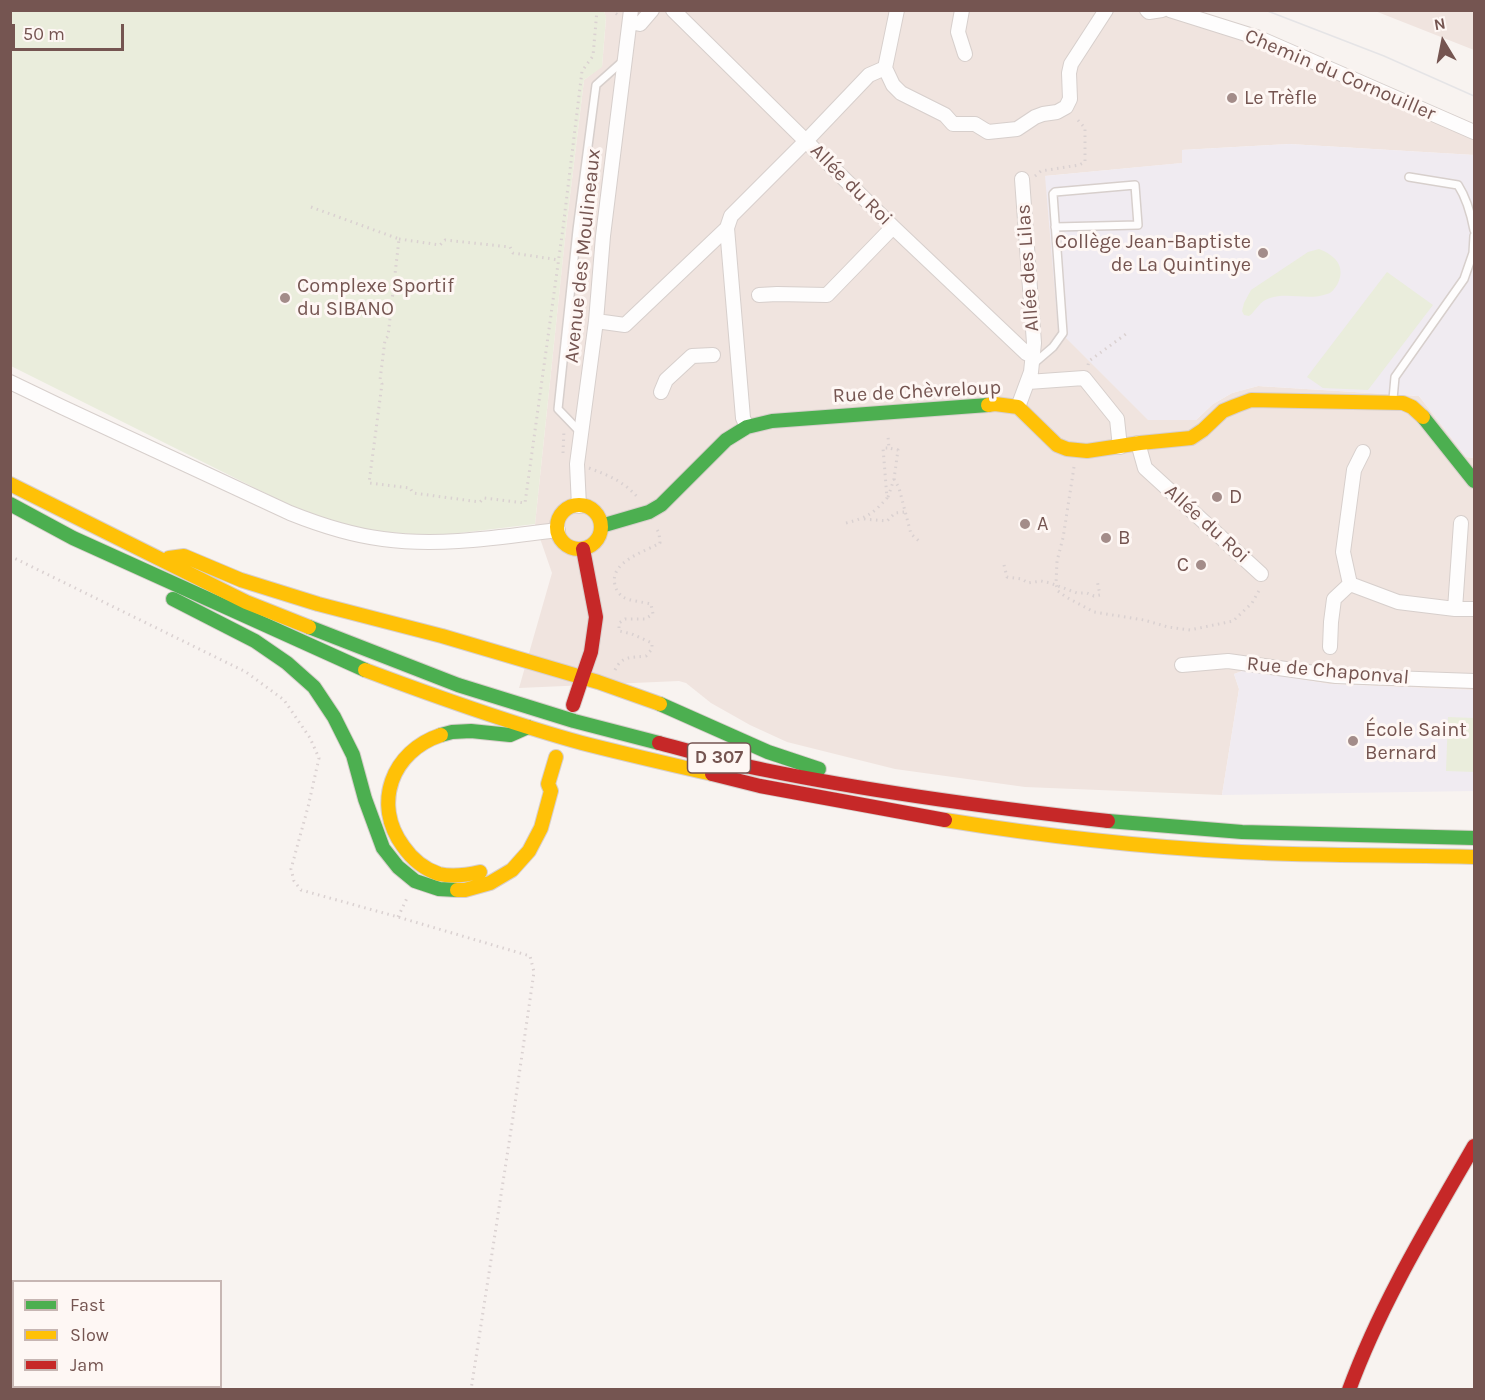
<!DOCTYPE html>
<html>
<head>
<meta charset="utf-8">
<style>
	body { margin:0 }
	#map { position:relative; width:1485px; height:1400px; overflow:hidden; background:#f8f3f0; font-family:Karla,sans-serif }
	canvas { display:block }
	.frame { position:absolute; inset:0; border:12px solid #755551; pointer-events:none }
	.legend { position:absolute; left:12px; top:1280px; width:210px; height:108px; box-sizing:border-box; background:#fef7f4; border:2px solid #c7b6b3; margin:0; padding:8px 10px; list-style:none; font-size:18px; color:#755551 }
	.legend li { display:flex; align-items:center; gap:12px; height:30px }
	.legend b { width:30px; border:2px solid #c7b6b3 }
	.north { position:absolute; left:1413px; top:12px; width:60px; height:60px; -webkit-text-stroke:4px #fef7f4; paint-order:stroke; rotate:350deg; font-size:16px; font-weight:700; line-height:24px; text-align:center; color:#755551 }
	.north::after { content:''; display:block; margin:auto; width:21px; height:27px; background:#755551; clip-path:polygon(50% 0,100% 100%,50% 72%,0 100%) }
	.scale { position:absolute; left:12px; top:24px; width:112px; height:27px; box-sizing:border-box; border:3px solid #755551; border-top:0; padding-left:8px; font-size:18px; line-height:21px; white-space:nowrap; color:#755551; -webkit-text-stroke:4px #fef7f4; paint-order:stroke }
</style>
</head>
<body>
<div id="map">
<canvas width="1485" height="1400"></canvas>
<div class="frame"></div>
<ul class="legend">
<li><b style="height:8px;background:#4caf50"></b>Fast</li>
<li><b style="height:8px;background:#ffc107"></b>Slow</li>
<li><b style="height:8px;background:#c62828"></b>Jam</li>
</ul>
<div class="north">N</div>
<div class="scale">50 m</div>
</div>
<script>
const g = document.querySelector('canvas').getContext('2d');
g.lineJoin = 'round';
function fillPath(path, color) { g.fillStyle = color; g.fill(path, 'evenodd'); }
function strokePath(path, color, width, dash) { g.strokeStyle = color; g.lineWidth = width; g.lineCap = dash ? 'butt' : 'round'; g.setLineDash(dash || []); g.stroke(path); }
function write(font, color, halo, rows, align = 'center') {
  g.font = font + ' Karla,sans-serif'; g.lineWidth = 6; g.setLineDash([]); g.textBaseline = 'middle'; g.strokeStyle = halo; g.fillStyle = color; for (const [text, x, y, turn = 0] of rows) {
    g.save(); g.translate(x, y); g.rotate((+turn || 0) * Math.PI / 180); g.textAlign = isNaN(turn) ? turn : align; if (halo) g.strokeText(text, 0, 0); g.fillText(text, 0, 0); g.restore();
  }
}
fillPath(new Path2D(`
	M 604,11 L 1200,11 L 1474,125 L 1474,155 L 1289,144 L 1182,150 L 1183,163 L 1045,176 L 1196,420 L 1213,404 L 1232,393 L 1258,386 L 1419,396 L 1466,457 L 1474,458 L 1474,690 L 1329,684 L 1245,670 L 1234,674 L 1239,689 L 1222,795 L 1025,787 L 895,769 L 787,742 L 750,725 L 711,703 L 686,683 L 679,681 L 519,688 L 552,573 L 535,524 L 566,229 L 584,80 L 602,66 L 606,18 Z
	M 1375,11 L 1474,11 L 1474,50 Z`), '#f0e4df');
fillPath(new Path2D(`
	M 1289,144 L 1474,155 L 1474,458 L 1466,457 L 1419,396 L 1258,386 L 1232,393 L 1213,404 L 1196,420 L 1148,420 L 1058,330 L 1045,176 L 1182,163 L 1182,150 Z
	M 1245,670 L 1329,684 L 1474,690 L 1474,791 L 1222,795 L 1239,689 L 1234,674 Z`), '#f0ebf1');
fillPath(new Path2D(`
	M 10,11 L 604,11 L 606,17 L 602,67 L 584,80 L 566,229 L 535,524 L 435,536 L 364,530 L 303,512 L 11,366 Z
	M 1319,249 C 1335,255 1347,267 1337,285 C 1334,289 1332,293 1327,294 C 1309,301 1288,292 1270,298 C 1259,301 1257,310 1249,316 L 1244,315 L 1242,311 L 1244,303 L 1251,290 L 1308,252 Z
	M 1387,272 L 1433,305 L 1368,390 L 1323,388 L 1307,377 Z
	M 1448,717 L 1474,718 L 1474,772 L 1446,771 Z`), '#eaeddc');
const lane = new Path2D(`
	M 1409,177 L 1458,185 C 1467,199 1471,214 1474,230
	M 1032,365 L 1053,347 L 1063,333 L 1053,194 L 1055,192 L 1135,185 L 1138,225 L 1055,227
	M 1393,399 L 1395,377 L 1464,279 L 1473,253 L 1474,236
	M 581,433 L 558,409 L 577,230 L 596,85 L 624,60`);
const street = new Path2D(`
	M 673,10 L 893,227 L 1026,353 L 1032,356
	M 962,10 L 958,32 L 965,54
	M 1147,10 L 1149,12 L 1162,10
	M 1170,10 L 1259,38 L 1474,132
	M 630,22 L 640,24 L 652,10
	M 885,68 L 893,85 L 901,93 L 945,115 L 953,124 L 975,124 L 988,132 L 1017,129 L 1035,117 L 1043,114 L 1057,112 L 1066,107 L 1070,99 L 1069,73 L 1071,64 L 1106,10
	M 759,295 L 777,294 L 827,295 L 893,227
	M 596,321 L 625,325 L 727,228
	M 10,382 L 62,407 L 290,513 C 320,525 351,535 383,539 C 441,547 500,537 558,530
	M 1028,382 L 1084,378 L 1117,419 L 1120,447
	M 661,392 L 666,380 L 692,356 L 713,355
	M 1018,407 L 1031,372 L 1034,343 L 1022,179
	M 747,427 L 743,418 L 727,228 L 731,216 L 806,141 L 869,75 L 885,68 L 897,10
	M 1138,443 L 1145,468 L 1261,574
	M 1363,452 L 1354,470 L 1343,552 L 1350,584 L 1398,602 L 1455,609 L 1474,609
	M 579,506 L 577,464 L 596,321 L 603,236 L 631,10
	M 1455,609 L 1461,523
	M 1330,647 L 1331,622 L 1334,599 L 1350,584
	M 1182,665 L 1228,661 L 1336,676 L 1474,681`);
const fast = new Path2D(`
	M 1423,417 L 1474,481
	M 10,504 L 73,538 L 365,670
	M 601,526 L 649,512 L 661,505 L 726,440 L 747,427 L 772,421 L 988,405
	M 173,599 L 255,641 L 287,663 L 314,687 L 334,717 L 353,755 L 365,799 L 383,848 L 398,867 L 415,881 L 439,889 L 457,890
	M 309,627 L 458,685 L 574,721 L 659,743
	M 660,704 L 768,752 L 819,769
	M 441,735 L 452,732 L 471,731 L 510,735 L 528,727
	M 1108,821 L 1242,832 L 1474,838`);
const slow = new Path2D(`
	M 988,405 L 995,404 L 1018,407 L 1057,445 L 1067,449 L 1087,451 L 1140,443 L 1191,438 L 1203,430 L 1223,411 L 1235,406 L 1251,400 L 1403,403 L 1412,407 L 1423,417
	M 10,484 L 246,602 L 309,627
	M557 527a22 22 0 1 1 44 0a22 22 0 1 1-44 0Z
	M 169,558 L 184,556 L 241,580 L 318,604 L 442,636 L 598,682 L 660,704
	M 365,670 C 437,697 509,723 582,743 C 625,754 669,764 712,774
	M 441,735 C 392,751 372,804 403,846 C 412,859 424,869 439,874 C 452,877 467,875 480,872
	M 945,820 C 1043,836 1142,847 1241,852 C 1318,856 1396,855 1474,857
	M 457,890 L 465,890 L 490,883 L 512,870 L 529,851 L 541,828 L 551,791 L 548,784 L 556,757`);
const jam = new Path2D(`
	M 582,678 L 591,652 L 596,617 L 583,549
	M 573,705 L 582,678
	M 659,743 C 694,752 729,763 765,770 C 878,793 993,808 1108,821
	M 712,774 L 760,786 L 945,820
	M 1349,1390 C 1381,1303 1428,1226 1474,1146`);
strokePath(lane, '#d7cfcc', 10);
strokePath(street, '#d7cfcc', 16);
strokePath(fast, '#d8cfcc', 16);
strokePath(slow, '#d8cfcc', 16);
strokePath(jam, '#d8cfcc', 16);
strokePath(new Path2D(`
	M 611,10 L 618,15
	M 1035,176 L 1041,171 L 1079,165 L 1085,162 L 1085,128 L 1075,117
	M 311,207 L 399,239 L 388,336 L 385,340 L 380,380 L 382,384 L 369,483 L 410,488 L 413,493 L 480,502 L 484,498 L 525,503 L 563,228 L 582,71 L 593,56 L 597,10
	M 399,239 L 440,245 L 445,240 L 510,247 L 513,253 L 559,260
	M 1088,365 L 1089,361 L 1126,334
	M 563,453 L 564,430
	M 1074,467 L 1063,538 L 1057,561 L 1056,584 L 1058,591 L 1066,597 L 1094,612 L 1144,620 L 1168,627 L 1190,630 L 1233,621 L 1252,603 L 1261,587
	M 589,468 C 610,476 625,482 639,499
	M 894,479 L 899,488 L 911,534 L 919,541
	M 888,497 L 894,479 L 898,450 L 889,448
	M 864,519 L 887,521 L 895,513 L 905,512
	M 846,523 C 866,518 873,514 887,498 L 883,448 L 889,448 L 888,436
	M 10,556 L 246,672 L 284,700 L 310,738 L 319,758 L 308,807 L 291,869 L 294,881 L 301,890 L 398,917 L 530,956 L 534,972 L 513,1117 L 471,1390
	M 1004,565 L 1007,577 L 1022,579 L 1028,583 L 1041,581 L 1050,583 L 1077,593 L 1087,593 L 1094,596 L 1100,595 L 1097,580
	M 615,670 C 622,655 632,658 646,656 L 652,649 L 652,643 L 632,634 L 619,631 L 619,623 L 625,619 L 645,619 L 653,614 L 651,604 C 644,602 629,601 623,597 C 619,594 616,590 615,585 C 609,562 644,552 660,543 L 659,533 L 656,528
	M 398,917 L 408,896`), '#dad1d1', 3, [1.5, 4.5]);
strokePath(lane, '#fefdfd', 7);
strokePath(street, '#fefdfd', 14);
strokePath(fast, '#4caf50', 14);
strokePath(slow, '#ffc107', 14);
strokePath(jam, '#c62828', 14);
strokePath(new Path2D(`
	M 1265,10 L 1384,56 L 1474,96`), '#e5e4e6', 1.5);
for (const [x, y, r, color] of [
	[1232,98,6,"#a38c89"],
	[1263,253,6,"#a38c89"],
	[285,298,6,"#a38c89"],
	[1217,497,6,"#a38c89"],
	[1025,524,6,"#a38c89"],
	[1106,538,6,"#a38c89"],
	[1201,565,6,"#a38c89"],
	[1353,741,6,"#a38c89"]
]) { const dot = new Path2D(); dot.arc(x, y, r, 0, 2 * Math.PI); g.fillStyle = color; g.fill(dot); strokePath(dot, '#fef7f4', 2); }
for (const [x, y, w] of [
	[719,758,63]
]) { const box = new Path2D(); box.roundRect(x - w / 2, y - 15, w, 30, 4.5); g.fillStyle = '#fef7f4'; g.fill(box); strokePath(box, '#755551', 1.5); }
write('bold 18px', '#755551', null, [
	["D 307",719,758]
]);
write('20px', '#755551', '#fef7f4', [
	["Chemin du Cornouiller",1340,75,23],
	["Allée du Roi",851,185,45],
	["Avenue des Moulineaux",583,256,-84],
	["Allée des Lilas",1028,268,-94],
	["Rue de Chèvreloup",917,392,-3],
	["Allée du Roi",1207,524,42],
	["Rue de Chaponval",1328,671,5]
]);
write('20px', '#755551', '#fef7f4', [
	["Le Trèfle",1244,98],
	["Collège Jean-Baptiste",1251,242,"right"],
	["de La Quintinye",1251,265,"right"],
	["Complexe Sportif",297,286],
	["du SIBANO",297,309],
	["D",1229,497],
	["A",1037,524],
	["B",1118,538],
	["C",1189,565,"right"],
	["École Saint",1365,730],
	["Bernard",1365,753]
], 'left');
</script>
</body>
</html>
